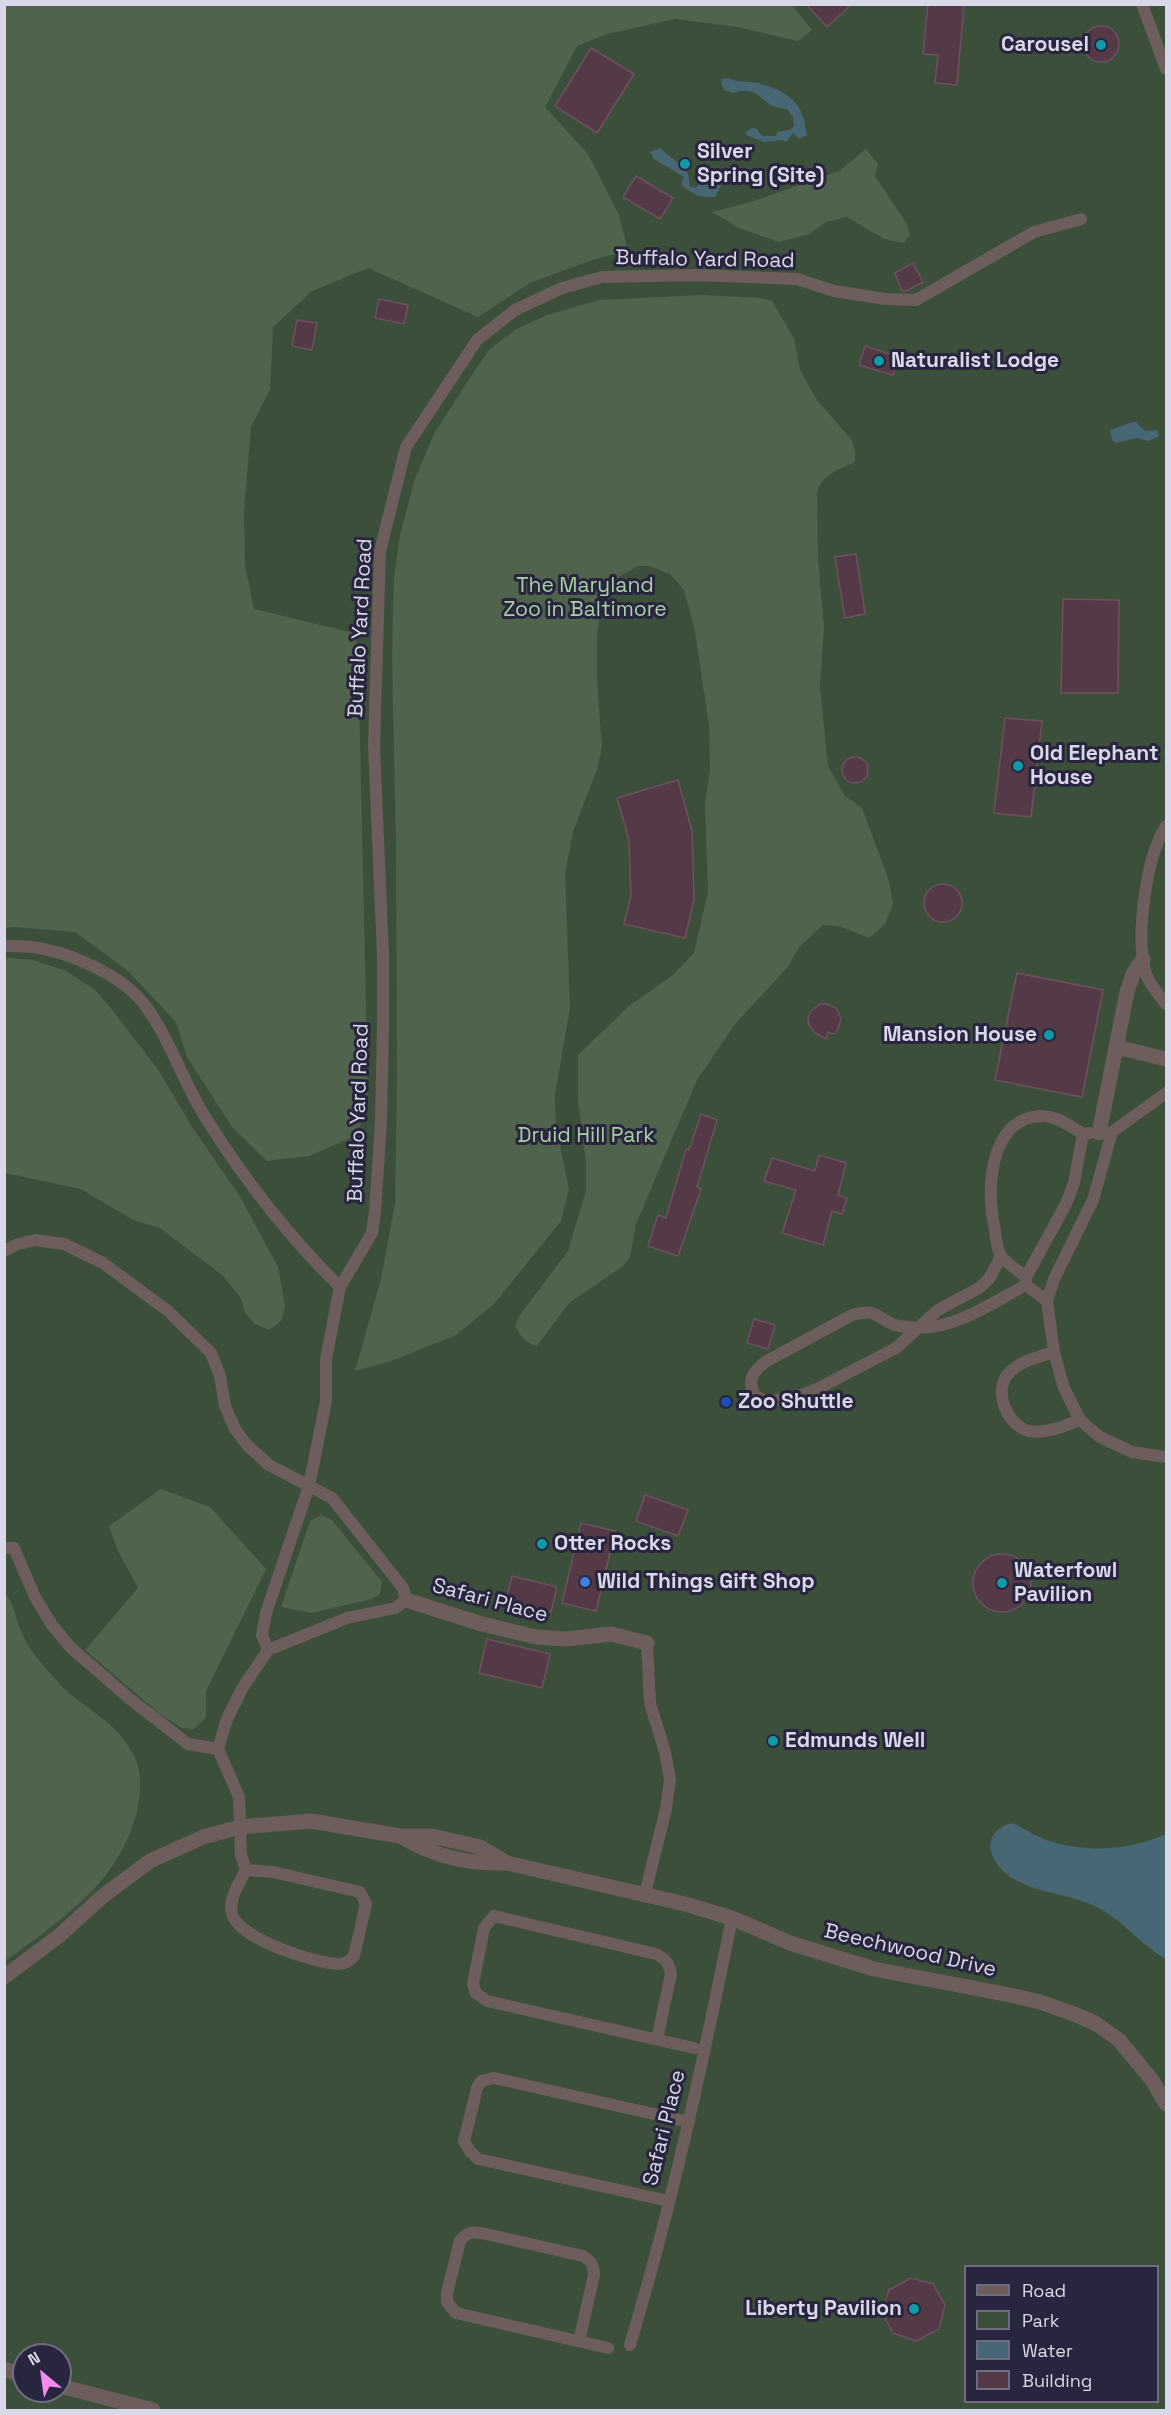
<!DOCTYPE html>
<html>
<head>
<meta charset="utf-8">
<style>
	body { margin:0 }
	#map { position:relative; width:1171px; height:2415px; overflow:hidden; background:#28263e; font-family:"Space Grotesk",sans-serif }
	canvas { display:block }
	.frame { position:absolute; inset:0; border:6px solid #d9d8e8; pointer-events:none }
	.legend { position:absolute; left:964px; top:2265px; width:195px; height:138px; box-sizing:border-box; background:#28263e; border:2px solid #6f6d82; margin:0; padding:8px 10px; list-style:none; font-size:18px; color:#d9d8e8 }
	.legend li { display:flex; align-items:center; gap:12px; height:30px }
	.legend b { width:30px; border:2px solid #6f6d82 }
	.north { position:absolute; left:12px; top:2343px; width:60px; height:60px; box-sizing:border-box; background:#28263e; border:2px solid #6f6d82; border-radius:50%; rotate:331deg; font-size:16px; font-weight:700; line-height:24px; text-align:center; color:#d9d8e8 }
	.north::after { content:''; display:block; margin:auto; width:21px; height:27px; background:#f589ee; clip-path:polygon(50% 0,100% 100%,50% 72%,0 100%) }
</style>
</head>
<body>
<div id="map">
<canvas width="1171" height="2415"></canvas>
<div class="frame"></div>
<ul class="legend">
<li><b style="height:8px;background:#6d5e5c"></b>Road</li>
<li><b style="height:16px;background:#3c4f3a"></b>Park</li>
<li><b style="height:16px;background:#486775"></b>Water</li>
<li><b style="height:16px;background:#543947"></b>Building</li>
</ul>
<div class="north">N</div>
</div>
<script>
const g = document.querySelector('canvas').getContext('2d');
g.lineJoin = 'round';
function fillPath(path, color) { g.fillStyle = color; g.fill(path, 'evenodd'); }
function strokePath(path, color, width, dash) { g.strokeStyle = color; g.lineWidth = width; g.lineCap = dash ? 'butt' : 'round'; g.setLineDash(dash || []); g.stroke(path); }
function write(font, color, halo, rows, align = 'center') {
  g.font = font + ' "Space Grotesk",sans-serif'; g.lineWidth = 6; g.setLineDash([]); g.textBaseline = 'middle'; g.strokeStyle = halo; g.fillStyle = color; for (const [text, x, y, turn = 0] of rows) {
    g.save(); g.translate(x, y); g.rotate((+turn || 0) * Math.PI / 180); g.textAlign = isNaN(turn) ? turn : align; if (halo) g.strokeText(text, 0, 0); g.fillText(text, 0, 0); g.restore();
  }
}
fillPath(new Path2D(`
	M 5,5 L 1166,5 L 1166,2410 L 5,2410 ZM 966,2266 L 1158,2266 L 1158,2402 L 966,2402 ZM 24,2355 L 60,2355 L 60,2391 L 24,2391 Z`), '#3c4f3a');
fillPath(new Path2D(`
	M 5,4 L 791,4 L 812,30 L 798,41 L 738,27 L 675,19 L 607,34 L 577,46 L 545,107 L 588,154 L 619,215 L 628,251 L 592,260 L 530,283 L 478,317 L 368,268 L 312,291 L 273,327 L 270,389 L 251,427 L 244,512 L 245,565 L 254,609 L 354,633 L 358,647 L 368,1096 L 357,1135 L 309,1156 L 267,1161 L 232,1127 L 187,1057 L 176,1022 L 127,970 L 75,932 L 13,927 L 5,928 Z
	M 866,149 L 878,164 L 875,176 L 907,224 L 910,234 L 904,243 L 884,239 L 847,217 L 826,222 L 809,234 L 779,242 L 739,228 L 712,212 L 751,202 L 839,171 Z
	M 702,295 L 761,298 L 772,301 L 794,338 L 800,370 L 817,400 L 851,439 L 855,450 L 855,462 C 839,470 821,474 817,493 L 818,559 L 824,628 L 820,686 L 828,766 L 845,796 L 862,808 L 889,881 L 893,904 L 885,924 L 869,938 L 839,926 L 823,925 L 799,947 L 788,967 L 735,1024 L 697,1080 L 636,1224 L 630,1257 L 623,1266 L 569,1303 L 537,1346 C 525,1342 520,1337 515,1325 L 520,1315 L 568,1251 L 586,1191 L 586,1163 L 578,1100 L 578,1055 L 629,1006 L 673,975 L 694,953 L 708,892 L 705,803 L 710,769 L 709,726 L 695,631 L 684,590 L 670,574 L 649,566 L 638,566 L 613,580 L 605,588 L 597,633 L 597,681 L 602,747 L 597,769 L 573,832 L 565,875 L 570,1008 L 555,1095 L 556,1127 L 569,1189 L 561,1221 L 494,1304 L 456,1335 L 391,1361 L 355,1371 L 381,1279 L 395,1204 L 397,1080 L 396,845 L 392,656 L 394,577 L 400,535 L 415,479 L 434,434 L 471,376 L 490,349 L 516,329 L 547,315 L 600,300 Z
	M 9,958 L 33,960 L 66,971 L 95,990 L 110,1007 L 159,1071 L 194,1130 L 239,1195 L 278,1267 L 285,1306 L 281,1321 L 269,1330 L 255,1324 L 245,1313 L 241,1298 L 222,1275 L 160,1228 L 133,1220 L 81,1189 L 5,1173 L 4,960 Z
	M 161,1489 L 210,1507 L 266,1569 L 206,1691 L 206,1718 L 194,1729 L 182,1728 L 160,1714 L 85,1650 L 138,1588 L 118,1551 L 109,1526 Z
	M 321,1515 L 332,1520 L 382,1582 L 380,1594 L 372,1599 L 311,1613 L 281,1607 L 310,1521 Z
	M 5,1594 C 15,1604 15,1618 21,1631 C 26,1642 34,1656 43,1665 C 51,1674 59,1684 68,1692 C 92,1713 117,1723 133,1754 C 155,1794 123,1861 93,1890 C 66,1917 35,1940 5,1961 Z`), '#50644d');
fillPath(new Path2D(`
	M 729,78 C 740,84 750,80 761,84 C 779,89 797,97 803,117 C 806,123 804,128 807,135 L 799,139 L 793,133 L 786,142 L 782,140 L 764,142 L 746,135 L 746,132 L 752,128 L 757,129 L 762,136 L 776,136 L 778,132 L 790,130 L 794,126 L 793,117 L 787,109 C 760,108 760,83 734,93 L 724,90 L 721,83 L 722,79 Z
	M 660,148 C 673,162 692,165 689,186 L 696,188 L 701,181 L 715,179 L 721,185 L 715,197 C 697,197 694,195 681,184 L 684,177 L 654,159 L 650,152 Z
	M 1133,422 L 1136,422 L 1145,431 L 1157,430 L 1159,436 L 1148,441 L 1137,438 L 1116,443 L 1112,440 L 1110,430 Z
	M 1012,1823 C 1024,1828 1035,1836 1046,1840 C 1086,1853 1128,1851 1166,1834 L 1166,1959 C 1142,1946 1125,1923 1101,1909 C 1073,1894 1039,1894 1014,1879 C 990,1865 977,1833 1012,1823 Z`), '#486775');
const building = new Path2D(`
	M 806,4 L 852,4 L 827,27 Z
	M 928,4 L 964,4 L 957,85 L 935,83 L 938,55 L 923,54 Z
	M1083 44a18 18 0 1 1 36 0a18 18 0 1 1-36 0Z
	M 591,48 L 634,74 L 597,133 L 555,106 Z
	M 636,176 L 673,198 L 660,219 L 623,197 Z
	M 913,263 L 923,282 L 906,291 L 902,291 L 895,273 Z
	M 379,299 L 408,305 L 404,324 L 375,318 Z
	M 297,320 L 317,323 L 312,350 L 292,346 Z
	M 865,346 L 899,357 L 893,375 L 859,365 Z
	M 856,554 L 865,614 L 845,618 L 835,557 Z
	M 1063,599 L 1119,600 L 1118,693 L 1061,693 Z
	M 1005,718 L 1042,721 L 1031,817 L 994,813 Z
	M842 770a13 13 0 1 1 26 0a13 13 0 1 1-26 0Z
	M 678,780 L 692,831 L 694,900 L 685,938 L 624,924 L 631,896 L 629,840 L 617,798 Z
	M924 903a19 19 0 1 1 38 0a19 19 0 1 1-38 0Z
	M 1017,973 L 1103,990 L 1082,1097 L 995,1080 Z
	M 820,1004 L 826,1004 L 836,1008 L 841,1018 L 838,1029 L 834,1034 L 828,1032 L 826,1039 L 815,1033 L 809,1025 L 808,1018 L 811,1011 Z
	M 701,1114 L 717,1120 L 697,1187 L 701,1189 L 678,1256 L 648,1246 L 658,1215 L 666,1218 L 686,1149 L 689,1150 Z
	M 819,1155 L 846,1163 L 838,1195 L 847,1198 L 842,1214 L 832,1211 L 823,1245 L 782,1233 L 796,1190 L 764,1181 L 772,1158 L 815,1171 Z
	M 754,1319 L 775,1325 L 768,1349 L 747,1343 Z
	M 645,1495 L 688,1510 L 678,1536 L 636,1521 Z
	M 581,1523 L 615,1531 L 596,1611 L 562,1603 Z
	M973 1583a29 29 0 1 1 58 0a29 29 0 1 1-58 0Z
	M 512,1576 L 557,1587 L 551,1612 L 506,1600 Z
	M 487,1639 L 550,1654 L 542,1688 L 479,1673 Z
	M 911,2278 L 933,2284 L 945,2305 L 939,2329 L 916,2341 L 893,2333 L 882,2312 L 889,2290 Z`);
fillPath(building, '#543947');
strokePath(building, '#6d515f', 1.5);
strokePath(new Path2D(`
	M 1142,4 L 1166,69
	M 1166,826 C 1146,857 1135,938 1146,974 C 1150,985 1159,995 1166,1004
	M 4,946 C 13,946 23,946 32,947 C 67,951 122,975 144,1004 C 170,1038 183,1083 207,1120 C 246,1182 288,1236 340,1287
	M 1166,1093 L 1112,1132 L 1093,1200 L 1054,1279 L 1047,1301 L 1054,1352 L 1064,1388 L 1080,1420 L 1100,1437 L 1132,1452 L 1166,1457
	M 4,1251 L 18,1244 L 35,1240 L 64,1244 L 103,1263 L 168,1311 L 211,1353 L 220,1376 L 225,1406 L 235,1429 L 247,1445 L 269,1465 L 332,1498 L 403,1588 L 406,1600 L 395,1608 L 347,1618 L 268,1650 L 243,1687 L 227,1719 L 218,1749 L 239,1797 L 241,1855 L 246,1870 C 240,1882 228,1899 232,1914 C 239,1939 314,1963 338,1964 C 345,1964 350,1961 354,1956 L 366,1904 L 360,1892 L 273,1872 L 246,1870
	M 1001,1256 L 989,1279 L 979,1288 L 938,1310 L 896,1348 L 815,1390 L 795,1397 L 766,1402 L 754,1395 C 747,1379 753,1372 765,1362 L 852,1315 C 878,1308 874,1317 895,1325 C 902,1327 912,1327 919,1328 C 957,1328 994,1302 1026,1285
	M 1026,1277 C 1019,1271 1007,1264 1001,1256 C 996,1249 996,1233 994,1225 C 986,1188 990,1118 1041,1116 C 1056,1116 1071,1126 1083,1134
	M 1047,1301 L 1026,1285 L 1026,1277 L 1066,1204 L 1074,1183 L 1083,1134 L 1090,1133
	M 1054,1352 C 1038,1357 1020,1361 1008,1374 C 993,1391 1007,1426 1029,1431 C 1046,1434 1065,1426 1080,1420
	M 4,1548 L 14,1548 L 35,1597 L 52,1625 L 70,1647 L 130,1699 L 188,1744 L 218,1749
	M 268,1650 L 262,1635 L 266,1613 L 309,1486 L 326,1401 L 326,1359 L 340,1287 L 372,1233 L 375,1212 L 381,1122 L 383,1026 L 383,955 L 374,746 L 380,551 L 406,447 L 477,340 L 515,310 L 562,288 L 602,277 L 696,275 L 797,279 L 834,291 L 885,299 L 916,300 L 1034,232 L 1081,219
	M 645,1894 L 666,1809 L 670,1779 L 665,1752 L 650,1703 L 647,1643
	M 657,2039 L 671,1974 C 669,1963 666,1959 656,1954 L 494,1916 L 484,1928 L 473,1984 L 476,1993 L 487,2001 L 694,2048
	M 669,2201 L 478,2159 L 470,2151 L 464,2141 L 477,2088 L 481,2081 L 494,2078 L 689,2122
	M 579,2341 L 594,2275 C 594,2265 591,2261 583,2256 L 486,2234 C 474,2232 468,2230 460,2241 L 447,2293 L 447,2302 L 456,2313 L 608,2348
	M 630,2345 C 672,2205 703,2062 732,1918`), '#6d5e5c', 12);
strokePath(new Path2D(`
	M 1116,1047 L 1166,1059
	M 1099,1133 L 1127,992 L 1133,974 L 1143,959
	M 406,1600 L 482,1624 L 536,1637 L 566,1639 L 611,1634 L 647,1643`), '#6d5e5c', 15);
strokePath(new Path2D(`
	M 400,1836 C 436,1857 466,1864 507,1863 L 685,1904 L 732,1918 L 790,1943 L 874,1969 L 1010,1995 L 1040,2002 L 1074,2014 L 1095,2023 L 1119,2040 L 1152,2080 L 1166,2104
	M 4,1977 L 60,1935 L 103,1896 L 150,1861 L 203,1837 L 240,1827 L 311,1821 L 400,1836 L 432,1836 L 480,1847 L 507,1863
	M 4,2369 L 24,2376
	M 60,2386 L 153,2410`), '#6d5e5c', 15);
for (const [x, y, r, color] of [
	[1101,45,6,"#0f9aa8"],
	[685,164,6,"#0f9aa8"],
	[879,361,6,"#0f9aa8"],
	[1018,766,6,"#0f9aa8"],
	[1049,1035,6,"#0f9aa8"],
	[726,1402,6,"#1a4fb4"],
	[542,1544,6,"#0f9aa8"],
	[585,1582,6,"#3f7fe0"],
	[1002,1583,6,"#0f9aa8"],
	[773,1741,6,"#0f9aa8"],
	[914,2309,6,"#0f9aa8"]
]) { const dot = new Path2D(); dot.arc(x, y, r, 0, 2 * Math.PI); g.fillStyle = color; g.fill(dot); strokePath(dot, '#28263e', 2); }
write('bold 21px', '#d9d8e8', '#28263e', [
	["Carousel",1089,45,"right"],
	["Silver",697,152],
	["Spring (Site)",697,176],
	["Naturalist Lodge",891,361],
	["Old Elephant",1030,754],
	["House",1030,778],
	["Mansion House",1037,1035,"right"],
	["Zoo Shuttle",738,1402],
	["Otter Rocks",554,1544],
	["Waterfowl",1014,1571],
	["Pavilion",1014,1595],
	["Wild Things Gift Shop",597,1582],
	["Edmunds Well",785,1741],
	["Liberty Pavilion",902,2309,"right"]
], 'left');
write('21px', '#d9d8e8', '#28263e', [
	["Buffalo Yard Road",705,260,1],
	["Buffalo Yard Road",361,628,-87],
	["Buffalo Yard Road",359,1113,-88],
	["Safari Place",490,1601,15],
	["Beechwood Drive",910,1951,13],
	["Safari Place",665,2128,-76]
]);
write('21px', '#a9d0a4', '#28263e', [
	["The Maryland",585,586],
	["Zoo in Baltimore",585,610],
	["Druid Hill Park",586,1136]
]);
</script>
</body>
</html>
